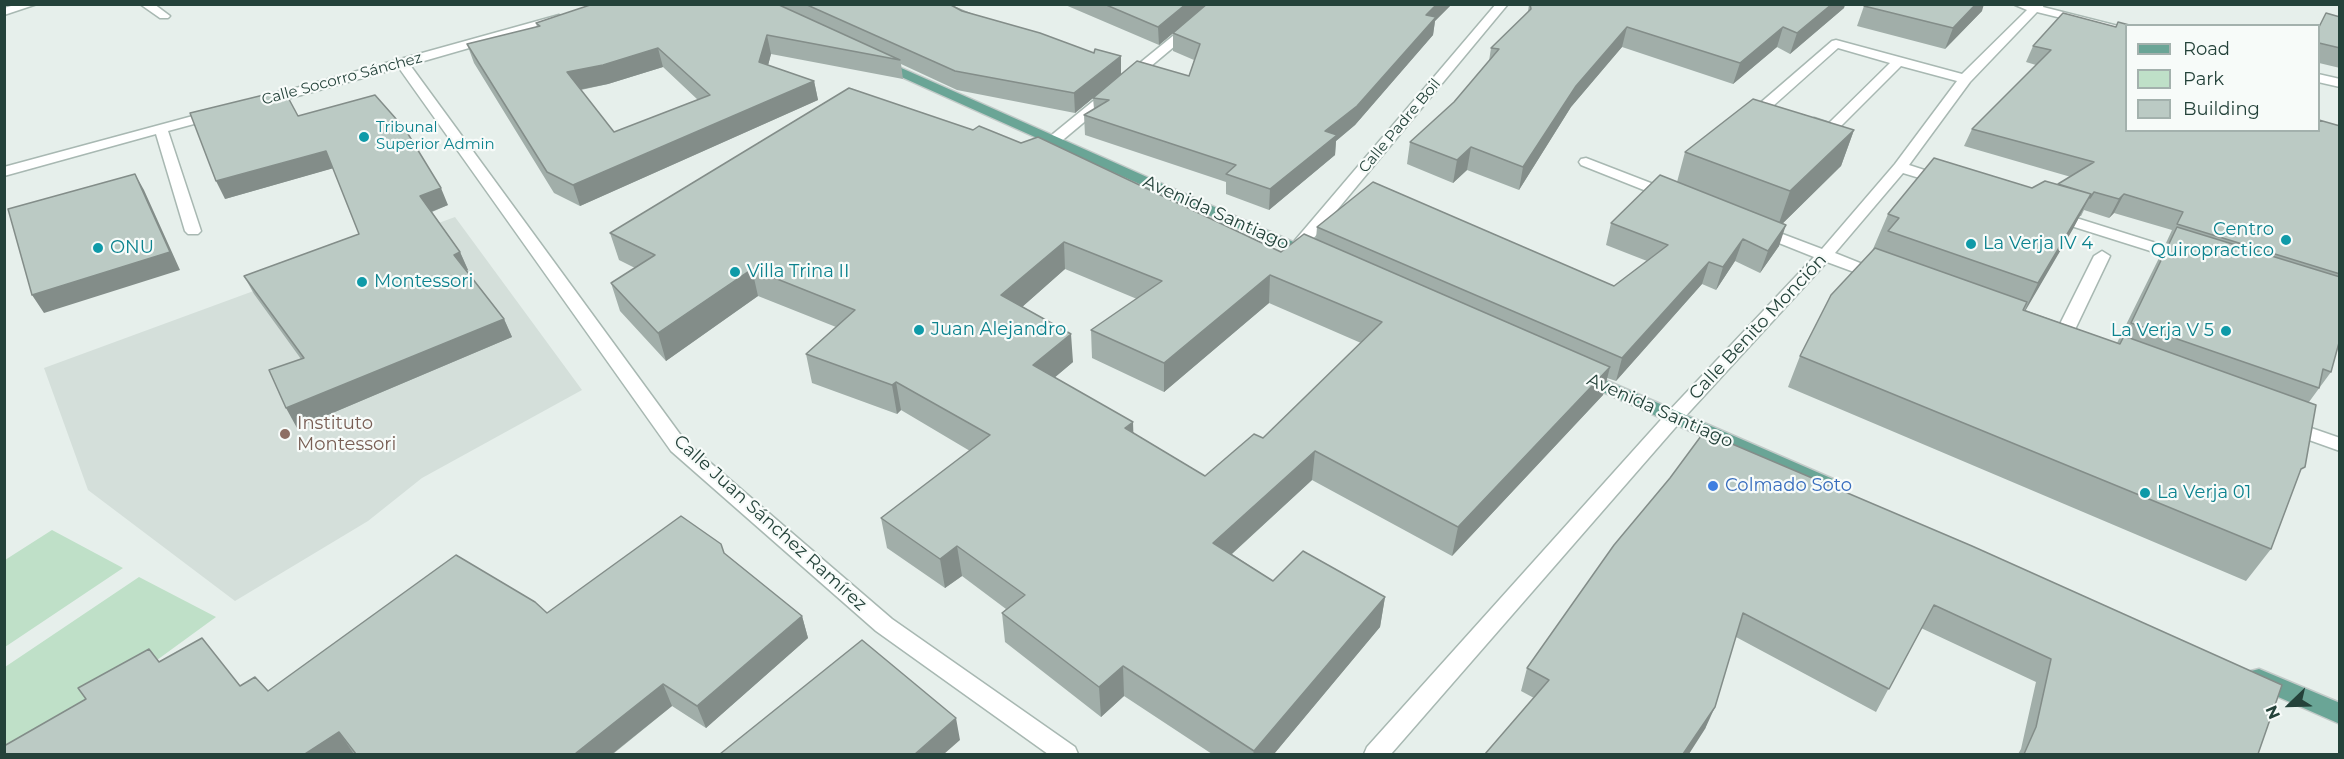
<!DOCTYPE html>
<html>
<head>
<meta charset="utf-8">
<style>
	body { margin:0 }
	#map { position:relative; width:2344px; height:759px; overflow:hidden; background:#e6efeb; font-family:Montserrat,sans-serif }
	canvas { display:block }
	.frame { position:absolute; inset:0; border:6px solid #24423a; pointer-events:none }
	.legend { position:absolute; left:2125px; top:24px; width:195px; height:108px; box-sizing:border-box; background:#f7fbf9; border:2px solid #a3b1ad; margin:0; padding:8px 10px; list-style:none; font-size:18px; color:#24423a }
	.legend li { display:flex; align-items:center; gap:12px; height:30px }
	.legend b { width:30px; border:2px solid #a3b1ad }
	.north { position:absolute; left:2260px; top:675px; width:60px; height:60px; -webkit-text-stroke:4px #f7fbf9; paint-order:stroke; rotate:247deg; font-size:16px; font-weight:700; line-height:24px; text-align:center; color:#24423a }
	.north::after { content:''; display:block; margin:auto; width:21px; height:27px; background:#24423a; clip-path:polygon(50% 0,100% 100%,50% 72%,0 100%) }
</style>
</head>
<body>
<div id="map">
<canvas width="2344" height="759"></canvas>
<div class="frame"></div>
<ul class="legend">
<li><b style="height:8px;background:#6aa596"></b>Road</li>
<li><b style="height:16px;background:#bfe0c8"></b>Park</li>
<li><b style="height:16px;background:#bbcac4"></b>Building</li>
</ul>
<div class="north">N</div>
</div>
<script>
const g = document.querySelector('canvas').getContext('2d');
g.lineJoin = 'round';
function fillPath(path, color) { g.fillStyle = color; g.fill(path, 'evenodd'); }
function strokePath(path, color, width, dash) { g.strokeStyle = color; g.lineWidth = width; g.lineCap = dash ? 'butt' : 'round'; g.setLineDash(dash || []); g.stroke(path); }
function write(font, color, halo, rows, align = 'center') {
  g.font = font + ' Montserrat,sans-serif'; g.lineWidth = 4.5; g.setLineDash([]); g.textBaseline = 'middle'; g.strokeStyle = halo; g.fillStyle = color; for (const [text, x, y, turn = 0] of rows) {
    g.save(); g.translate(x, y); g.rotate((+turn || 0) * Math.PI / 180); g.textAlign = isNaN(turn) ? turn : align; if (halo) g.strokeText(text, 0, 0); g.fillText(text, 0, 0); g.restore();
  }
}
fillPath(new Path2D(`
	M 455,217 L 582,390 L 422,478 L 368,521 L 235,601 L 88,490 L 44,368 Z`), '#d4dfda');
fillPath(new Path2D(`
	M 52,530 L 123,568 L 5,647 L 5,560 Z
	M 139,577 L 216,617 L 28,754 L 5,754 L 5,667 Z`), '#bfe0c8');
const minor = new Path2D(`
	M 18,4 L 37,4 L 4,15 L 4,8 Z
	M 140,4 L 154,4 L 170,16 L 168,18 L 160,18 Z
	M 1212,4 L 1225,4 L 1058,144 L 1048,144 L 1046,141 L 1048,138 Z
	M 1496,4 L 1508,4 L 1303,251 L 1291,251 L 1289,248 L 1291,245 Z
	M 2013,4 L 2044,4 L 2043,7 L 2126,28 L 2126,34 L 2037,12 L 1970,82 L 1909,165 L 1949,178 L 1951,181 L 1949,184 L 1939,184 L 1903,173 L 1835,253 L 1885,273 L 1887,276 L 1885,279 L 1873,279 L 1827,262 L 1681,421 L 1391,754 L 1364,754 L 1367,747 L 1667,413 L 1814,257 L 1754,233 L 1751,230 L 1754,227 L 1764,227 L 1822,249 L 1895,164 L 1957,81 L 1901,66 L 1836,131 L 1826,131 L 1807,122 L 1814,118 L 1829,123 L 1890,63 L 1838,48 L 1773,106 L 1789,113 L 1787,116 L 1782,117 L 1759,110 L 1757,107 L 1759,104 L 1832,41 L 1836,40 L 1962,74 L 2027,10 Z
	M 559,15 L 563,17 L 563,21 L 410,65 L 685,441 L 892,619 L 1075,747 L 1078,754 L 1048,754 L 876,631 L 671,451 L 399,68 L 265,105 L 258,101 L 260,98 Z
	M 2318,74 L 2340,79 L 2340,87 L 2318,82 Z
	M 215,110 L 220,111 L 222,114 L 220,117 L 168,131 L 201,231 L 198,234 L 188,234 L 185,231 L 156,134 L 4,176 L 4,167 Z
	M 1586,158 L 1674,192 L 1676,195 L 1674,198 L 1664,198 L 1581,165 L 1579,162 L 1581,159 Z
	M 2054,211 L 2191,254 L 2193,257 L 2191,260 L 2179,260 L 2049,219 L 2046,216 Z
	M 2102,251 L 2110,256 L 2069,342 L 2066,346 L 2054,346 L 2051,342 L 2094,256 Z
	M 2288,420 L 2340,438 L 2340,451 L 2281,430 L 2279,426 L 2281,422 Z`);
const major = new Path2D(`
	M 881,59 L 1316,252 L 1318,255 L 1310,260 L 1304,258 L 877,66 L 875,63 Z
	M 1582,370 L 1833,479 L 1836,484 L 1833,489 L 1826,491 L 1819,489 L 1576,380 L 1573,376 L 1576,372 Z
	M 2259,669 L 2340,703 L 2340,724 L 2251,685 L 2247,678 L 2251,671 Z`);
strokePath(minor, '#a8b8b2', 3);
strokePath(major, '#c2cac8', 3);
fillPath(minor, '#fff');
fillPath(major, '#6aa596');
fillPath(new Path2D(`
	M 593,4 L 949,4 L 1121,75 L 1189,76 L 1194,60 L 1173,51 L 1173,33 L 1159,45 L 1063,4 L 1452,4 L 1435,21 L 1433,35 L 1355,125 L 1336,141 L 1335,155 L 1269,210 L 1226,194 L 1226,182 L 1085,135 L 1084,115 L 1094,109 L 1093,98 L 1075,113 L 957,90 L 901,64 L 903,79 L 771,54 L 768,65 L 814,81 L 818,100 L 580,206 L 554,193 L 474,63 L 467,44 L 537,27 L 536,23 ZM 663,67 L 698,100 L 614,132 L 581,90 L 608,84 Z
	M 1529,4 L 1845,4 L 1844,8 L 1790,54 L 1777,47 L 1733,84 L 1622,47 L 1571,107 L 1519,190 L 1467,170 L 1453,183 L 1407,164 L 1410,142 L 1454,102 L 1489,61 L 1491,48 L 1528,12 Z
	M 1864,6 L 1982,11 L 1945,49 L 1857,26 Z
	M 2063,13 L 2127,130 L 2340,126 L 2340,339 L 2331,372 L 2309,402 L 2299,474 L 2271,549 L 2246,581 L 1788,387 L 1800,356 L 1873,249 L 1888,214 L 2058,184 L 2071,177 L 1964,146 L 1972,129 L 2036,65 L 2026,62 L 2033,46 ZM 2084,210 L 2109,218 L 2114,213 L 2172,230 L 2166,243 L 2167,243 L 2160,256 L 2117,343 L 2025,310 L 2080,216 L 2081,216 Z
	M 2340,17 L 2340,68 L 2319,63 L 2319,26 Z
	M 298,116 L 448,205 L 432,212 L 460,252 L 468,270 L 467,271 L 504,319 L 512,337 L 297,428 L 301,359 L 254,294 L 244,276 L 359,234 L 333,168 L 225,199 Z
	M 973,130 L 1021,143 L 1281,252 L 1316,239 L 1317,227 L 1614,286 L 1647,261 L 1606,245 L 1611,223 L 1677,182 L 1685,152 L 1854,130 L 1841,166 L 1783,223 L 1779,246 L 1760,273 L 1735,261 L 1716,290 L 1702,284 L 1616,381 L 1607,378 L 1603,395 L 1452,556 L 1312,480 L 1232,554 L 1273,581 L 1385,597 L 1380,627 L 1274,754 L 1212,754 L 1124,696 L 1101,717 L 1005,642 L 1002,613 L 1006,609 L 962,576 L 945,588 L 887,548 L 881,518 L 970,451 L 901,410 L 897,414 L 812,383 L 806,354 L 836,327 L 758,296 L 666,361 L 620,311 L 611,283 L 635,268 L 619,260 L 610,233 ZM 1065,269 L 1137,299 L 1091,330 L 1092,358 L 1164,392 L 1269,303 L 1361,343 L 1263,438 L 1205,476 L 1133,433 L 1054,378 L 1073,362 L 1022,307 Z
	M 1670,478 L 2258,754 L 2018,754 L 2021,749 L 2036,682 L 1921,628 L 1876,712 L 1736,637 L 1705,729 L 1534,698 L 1521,691 L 1527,668 Z
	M 724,553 L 802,616 L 808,638 L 706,728 L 672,706 L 613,754 L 4,754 L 159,662 L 240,686 L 268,691 L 547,613 Z`), '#a1aea9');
fillPath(new Path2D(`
	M 1186,4 L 1208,4 L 1159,45 L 1158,27 Z
	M 1437,4 L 1452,4 L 1435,21 L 1433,35 L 1355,125 L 1336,141 L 1335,155 L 1269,210 L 1270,189 L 1325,131 L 1426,15 Z
	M 1832,4 L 1845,4 L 1844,8 L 1790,54 L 1797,33 Z
	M 1976,4 L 1984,4 L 1982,11 L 1945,49 L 1953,28 Z
	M 1627,27 L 1622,47 L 1571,107 L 1519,190 L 1523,167 L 1576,86 Z
	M 1783,27 L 1777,47 L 1733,84 L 1740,63 Z
	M 767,35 L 771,54 L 764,81 L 759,62 Z
	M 658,48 L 663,67 L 608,84 L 573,91 L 567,72 Z
	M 1121,56 L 1121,75 L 1075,113 L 1074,93 Z
	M 814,81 L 818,100 L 580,206 L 573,185 Z
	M 1854,130 L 1841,166 L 1777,229 L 1790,191 Z
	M 1471,147 L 1467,170 L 1453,183 L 1457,160 Z
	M 326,151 L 334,168 L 225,199 L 216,181 Z
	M 135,174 L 144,190 L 180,270 L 44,313 L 32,295 Z
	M 441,188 L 448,205 L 428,213 L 420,196 Z
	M 2091,194 L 2073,229 L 2020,320 L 2038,283 Z
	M 2124,194 L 2114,213 L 2109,218 L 2119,199 Z
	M 1786,225 L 1779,246 L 1760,273 L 1768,251 Z
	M 1743,239 L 1735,261 L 1716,290 L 1723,267 Z
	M 1064,242 L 1065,269 L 1004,323 L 1001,295 Z
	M 460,252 L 468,270 L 462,273 L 454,255 Z
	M 1709,262 L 1702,284 L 1616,381 L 1622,358 Z
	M 752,269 L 758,296 L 666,361 L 658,333 Z
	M 1270,275 L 1269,303 L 1164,392 L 1164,363 Z
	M 504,319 L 512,337 L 297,428 L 286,408 Z
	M 1071,334 L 1073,362 L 1035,394 L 1033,365 Z
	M 1610,367 L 1603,395 L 1452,556 L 1458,527 Z
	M 896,382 L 901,410 L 897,414 L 892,385 Z
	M 1133,422 L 1134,451 L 1125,428 Z
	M 1315,451 L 1312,480 L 1212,572 L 1213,543 Z
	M 957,546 L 962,576 L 945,588 L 940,559 Z
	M 1385,597 L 1380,627 L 1274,754 L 1253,754 L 1254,751 Z
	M 802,616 L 808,638 L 706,728 L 697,706 Z
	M 1123,666 L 1124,696 L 1101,717 L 1099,687 Z
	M 663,684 L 672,706 L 612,754 L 577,754 L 576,753 Z
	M 1715,707 L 1705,729 L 1689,754 L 1683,754 Z
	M 956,718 L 960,740 L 944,754 L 915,754 Z
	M 339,732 L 354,754 L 305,754 Z`), '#838d89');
const building = new Path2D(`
	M 593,4 L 777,4 L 900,60 L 767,35 L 759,62 L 814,81 L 573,185 L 547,172 L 467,44 L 540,26 L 536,23 ZM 658,48 L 710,95 L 614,132 L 567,72 L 603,65 Z
	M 805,4 L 949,4 L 962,11 L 1040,33 L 1094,53 L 1095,49 L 1121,56 L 1074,93 L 955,71 Z
	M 1104,4 L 1186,4 L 1158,27 Z
	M 1207,4 L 1437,4 L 1426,15 L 1436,17 L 1357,106 L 1325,131 L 1337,135 L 1270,189 L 1226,174 L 1236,165 L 1084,115 L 1109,100 L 1093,98 L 1137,61 L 1189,76 L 1200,44 L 1173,33 Z
	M 1530,4 L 1832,4 L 1797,33 L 1783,27 L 1740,63 L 1627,27 L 1576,86 L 1523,167 L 1471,147 L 1457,160 L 1410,142 L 1454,102 L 1499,49 L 1491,48 L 1531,9 Z
	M 1866,4 L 1976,4 L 1953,28 L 1864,6 Z
	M 2063,13 L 2116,27 L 2118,22 L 2133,26 L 2127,26 L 2127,130 L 2319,130 L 2319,120 L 2340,126 L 2340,274 L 2177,224 L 2183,212 L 2124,194 L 2119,199 L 2094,192 L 2090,198 L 2089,198 L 2091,194 L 2058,184 L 2094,162 L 1972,129 L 2051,50 L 2033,46 Z
	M 2326,13 L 2340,17 L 2340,48 L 2319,43 L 2319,27 Z
	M 849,88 L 973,130 L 979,126 L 1021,143 L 1038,137 L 1281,252 L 1304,234 L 1610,367 L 1458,527 L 1315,451 L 1213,543 L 1273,581 L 1303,551 L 1385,597 L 1254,751 L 1123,666 L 1099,687 L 1002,613 L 1025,595 L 957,546 L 940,559 L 881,518 L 990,435 L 896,382 L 892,385 L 806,354 L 855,310 L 752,269 L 658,333 L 611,283 L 655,255 L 610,233 ZM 1064,242 L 1162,281 L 1091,330 L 1164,363 L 1270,275 L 1382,322 L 1263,438 L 1254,434 L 1205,476 L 1125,428 L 1133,422 L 1033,365 L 1071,334 L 1001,295 Z
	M 284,90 L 298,116 L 375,95 L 405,129 L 441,188 L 420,196 L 460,252 L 454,255 L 504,319 L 286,408 L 269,370 L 304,358 L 244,276 L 359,234 L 326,151 L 216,181 L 190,113 Z
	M 1753,99 L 1854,130 L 1790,191 L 1685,152 Z
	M 1934,158 L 2032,188 L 2045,181 L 2091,194 L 2038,283 L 1888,231 L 1899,218 L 1888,214 Z
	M 135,174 L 170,252 L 32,295 L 8,209 Z
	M 1660,175 L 1786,225 L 1768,251 L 1743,239 L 1723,267 L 1709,262 L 1622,358 L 1317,227 L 1373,182 L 1614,286 L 1668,245 L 1611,223 Z
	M 2177,227 L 2340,277 L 2340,339 L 2331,372 L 2323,369 L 2319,388 L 2131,323 Z
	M 1875,248 L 2027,302 L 2023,310 L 2120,344 L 2124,336 L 2316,405 L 2305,467 L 2301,469 L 2271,549 L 1800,356 L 1831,295 Z
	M 1704,432 L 1972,546 L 2282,685 L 2258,754 L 2024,754 L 2036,727 L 2051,659 L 1934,605 L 1889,689 L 1743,613 L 1715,707 L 1683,754 L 1485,754 L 1549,680 L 1527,668 L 1614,545 L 1670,478 Z
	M 681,516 L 721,544 L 724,553 L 802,616 L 697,706 L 663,684 L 576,753 L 577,754 L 356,754 L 339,732 L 305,754 L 4,754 L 4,746 L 86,699 L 78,688 L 149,649 L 159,662 L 202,638 L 240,686 L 255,677 L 268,691 L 456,555 L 535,602 L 547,613 Z
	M 862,640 L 956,718 L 915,754 L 720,754 Z`);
fillPath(building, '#bbcac4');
strokePath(building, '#838d89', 1.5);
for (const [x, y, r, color] of [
	[364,137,6,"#0f9aa8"],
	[2286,240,6,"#0f9aa8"],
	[1971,244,6,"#0f9aa8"],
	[98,248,6,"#0f9aa8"],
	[735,272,6,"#0f9aa8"],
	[362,282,6,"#0f9aa8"],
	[919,330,6,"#0f9aa8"],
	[2226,331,6,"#0f9aa8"],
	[285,434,6,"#8d6e63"],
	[1713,486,6,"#3f7fe0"],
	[2145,493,6,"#0f9aa8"]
]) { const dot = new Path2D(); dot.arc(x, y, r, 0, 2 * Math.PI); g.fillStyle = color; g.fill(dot); strokePath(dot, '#f7fbf9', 2); }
write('15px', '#24423a', '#f7fbf9', [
	["Calle Socorro Sánchez",342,79,-15],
	["Calle Padre Boil",1400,126,-50]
]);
write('15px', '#0d838f', '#f7fbf9', [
	["Tribunal",376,128],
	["Superior Admin",376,145]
], 'left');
write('18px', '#24423a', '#f7fbf9', [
	["Avenida Santiago",1216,213,24],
	["Calle Benito Monción",1758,327,-47],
	["Avenida Santiago",1660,411,24],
	["Calle Juan Sánchez Ramírez",770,523,42]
]);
write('18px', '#0d838f', '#f7fbf9', [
	["Centro",2274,230,"right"],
	["Quiropractico",2274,251,"right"],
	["La Verja IV 4",1983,244],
	["ONU",110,248],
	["Villa Trina II",747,272],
	["Montessori",374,282],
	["Juan Alejandro",931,330],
	["La Verja V 5",2214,331,"right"],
	["La Verja 01",2157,493]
], 'left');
write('18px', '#785e54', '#f7fbf9', [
	["Instituto",297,424],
	["Montessori",297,445]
], 'left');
write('18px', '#366cbe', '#f7fbf9', [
	["Colmado Soto",1725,486]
], 'left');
</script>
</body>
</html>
